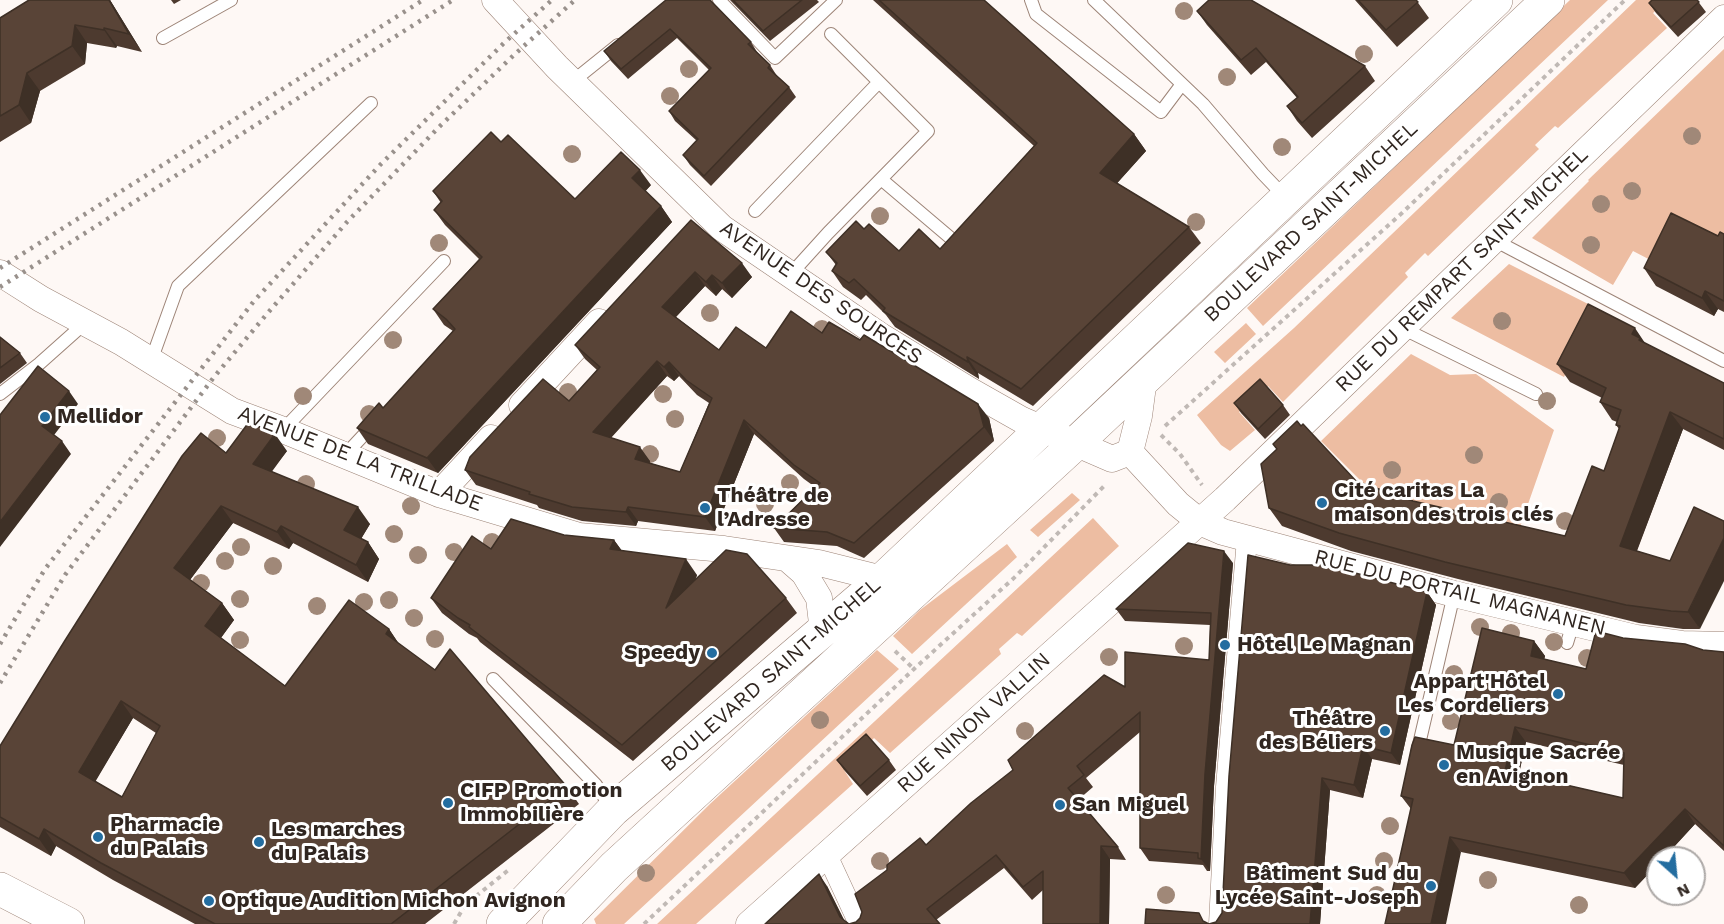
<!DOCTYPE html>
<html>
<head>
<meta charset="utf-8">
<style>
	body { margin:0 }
	#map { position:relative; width:1724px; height:924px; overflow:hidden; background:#fef8f5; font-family:"Work Sans",sans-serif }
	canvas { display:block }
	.north { position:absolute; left:1646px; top:846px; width:60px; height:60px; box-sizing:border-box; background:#fff; border:2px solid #aca8a6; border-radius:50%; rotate:153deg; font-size:16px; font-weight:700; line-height:24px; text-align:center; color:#302620 }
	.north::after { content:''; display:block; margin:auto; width:21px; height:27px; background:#236da0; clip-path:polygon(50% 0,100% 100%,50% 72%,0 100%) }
</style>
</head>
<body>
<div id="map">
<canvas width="1724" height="924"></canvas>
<div class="north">N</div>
</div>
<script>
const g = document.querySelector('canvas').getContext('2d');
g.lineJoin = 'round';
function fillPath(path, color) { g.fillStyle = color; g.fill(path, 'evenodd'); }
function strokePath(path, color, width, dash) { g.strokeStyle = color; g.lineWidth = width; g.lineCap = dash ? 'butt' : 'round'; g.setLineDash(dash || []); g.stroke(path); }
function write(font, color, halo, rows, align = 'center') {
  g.font = font + ' "Work Sans",sans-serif'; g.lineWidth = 6; g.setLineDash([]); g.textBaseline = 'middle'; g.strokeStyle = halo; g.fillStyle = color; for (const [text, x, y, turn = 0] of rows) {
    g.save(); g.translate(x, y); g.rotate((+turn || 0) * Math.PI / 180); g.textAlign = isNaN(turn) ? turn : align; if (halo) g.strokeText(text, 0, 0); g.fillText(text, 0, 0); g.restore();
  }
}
fillPath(new Path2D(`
	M 1570,0 L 1608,0 L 1263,326 L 1247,308 Z
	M 1636,0 L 1667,0 L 1653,13 L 1667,28 L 1558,128 L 1555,126 L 1535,145 L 1539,149 L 1428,256 L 1425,253 L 1405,273 L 1408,277 L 1283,402 L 1268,386 L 1239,412 L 1255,430 L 1230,451 L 1221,445 L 1197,415 L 1294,328 Z
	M 1724,49 L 1724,244 L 1660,265 L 1633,251 L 1613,285 L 1532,238 L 1589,181 L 1588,180 Z
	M 1509,264 L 1598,309 L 1564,377 L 1451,318 Z
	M 1246,323 L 1256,334 L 1225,363 L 1214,352 Z
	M 1411,354 L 1450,375 L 1476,374 L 1554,430 L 1520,527 L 1374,494 L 1321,441 Z
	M 1072,493 L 1080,500 L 1038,537 L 1030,530 Z
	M 1093,518 L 1119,546 L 1022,636 L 1017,633 L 999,649 L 1001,654 L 890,753 L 874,738 L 844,770 L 853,784 L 696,924 L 657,924 Z
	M 1007,544 L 1017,557 L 912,654 L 893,636 L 920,610 Z
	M 877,650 L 899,669 L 624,924 L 596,924 L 594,919 L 711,803 Z`), '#edbda2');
const service = new Path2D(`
	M 719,0 L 775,58 L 836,0
	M 1031,0 L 1036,14 L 1161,112 L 1182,84
	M 1094,0 L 1203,104 L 1263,174 L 1285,197
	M 163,38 L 231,0
	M 572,82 L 618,45
	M 881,179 L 960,246
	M 755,211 L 879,82
	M 1494,240 L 1724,361
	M 790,275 L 828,233 L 928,131 L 831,34
	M 1402,328 L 1536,394
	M 151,361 L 178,286 L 371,103
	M 0,394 L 39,364 L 85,323
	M 283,430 L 444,261
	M 345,455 L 373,425
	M 1567,643 L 1573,623
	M 493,679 L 596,785 L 612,809
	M 1417,753 L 1454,594`);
const pedestrian = new Path2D(`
	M 827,855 L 859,924
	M 1219,924 L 1226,787 L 1247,539`);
const minor = new Path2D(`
	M 495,0 L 557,67 L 722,228 L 879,335 L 969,390 L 1022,420 L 1112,459 L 1130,452
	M 0,273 L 41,299 L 121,342 L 232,411 L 283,430 L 439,494 L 579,536 L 724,549 L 819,563 L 883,579 L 893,586
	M 522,405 L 599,322
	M 1130,452 L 1178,504 L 1200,522 L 1223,532 L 1454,594 L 1636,638 L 1682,644 L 1724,645
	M 1130,452 L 1139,416 L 1144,378
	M 439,494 L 491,438
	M 788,559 L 804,573 L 819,598 L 823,632
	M 749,924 L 1225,499 L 1724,18`);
const secondary = new Path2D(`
	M 0,889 L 68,924`);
const primary = new Path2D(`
	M 503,924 L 613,810 L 883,579 L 1496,0
	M 559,924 L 614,867 L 1075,444 L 1548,0`);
strokePath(service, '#9d8477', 14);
strokePath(pedestrian, '#9d8477', 21);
strokePath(minor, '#9d8477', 27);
strokePath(secondary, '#9d8477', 34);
strokePath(primary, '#9d8477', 34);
strokePath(new Path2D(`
	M 1165,426 L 1402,213 L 1625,0
	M 1161,435 L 1180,454 L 1202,485
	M 895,651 L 914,669
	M 454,924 L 465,905 L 511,868
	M 644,924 L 914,669 L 1016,576 L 1106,484`), '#c0b9b5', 4, [4.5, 4.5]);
strokePath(service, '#fff', 12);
strokePath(pedestrian, '#fff', 20);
strokePath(minor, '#fff', 26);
strokePath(secondary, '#fff', 33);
strokePath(primary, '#fff', 33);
strokePath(new Path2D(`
	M 0,268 L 423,0
	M 0,287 L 453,0
	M 0,644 L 45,569 L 254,301 L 380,165 L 504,43 L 552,0
	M 0,683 L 65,575 L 214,377 L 266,315 L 347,222 L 439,127 L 515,54 L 575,0`), '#99918c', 4.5, [3, 6]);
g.fillStyle = '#a08878';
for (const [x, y] of [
	[1184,11],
	[1364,54],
	[689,69],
	[1227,77],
	[670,96],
	[1692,136],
	[1282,147],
	[572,154],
	[1632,191],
	[1601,204],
	[880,216],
	[1196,222],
	[439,243],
	[1591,245],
	[710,313],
	[1502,321],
	[822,329],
	[393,340],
	[568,392],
	[663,394],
	[303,396],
	[1547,401],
	[369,414],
	[675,419],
	[217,438],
	[650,454],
	[1474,455],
	[1392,470],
	[790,483],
	[306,484],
	[1499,502],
	[765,504],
	[411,506],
	[1565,521],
	[394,534],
	[492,542],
	[241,547],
	[454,552],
	[418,555],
	[225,561],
	[273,566],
	[201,583],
	[240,599],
	[389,600],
	[364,602],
	[317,606],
	[414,618],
	[1480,627],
	[1511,633],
	[435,639],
	[240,640],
	[1554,642],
	[1184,646],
	[1109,657],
	[1587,658],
	[1454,674],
	[820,720],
	[1451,721],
	[1025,731],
	[1390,826],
	[880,861],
	[1384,861],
	[646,873],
	[1488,880],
	[1166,895],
	[1377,895],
	[1579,905]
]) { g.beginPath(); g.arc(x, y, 9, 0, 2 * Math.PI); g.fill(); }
fillPath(new Path2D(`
	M 110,0 L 142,52 L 117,46 L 116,48 L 87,43 L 85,64 L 40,91 L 31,123 L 0,142 L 0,18 Z
	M 171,0 L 181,0 L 174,4 Z
	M 730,0 L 817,0 L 819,2 L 770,41 Z
	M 873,0 L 984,0 L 1134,134 L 1146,151 L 1117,183 L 1189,227 L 1201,243 L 1033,406 L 978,373 L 979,379 L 895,327 L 886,315 L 866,295 L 861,300 L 843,287 L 832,271 L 836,265 L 826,252 L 864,229 L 899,251 L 940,249 L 1034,146 Z
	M 1355,0 L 1416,0 L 1429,18 L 1397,47 Z
	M 1697,0 L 1706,12 L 1678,37 L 1656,13 L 1649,3 Z
	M 712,2 L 751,42 L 757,52 L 770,65 L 777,76 L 789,87 L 796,97 L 711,186 L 690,165 L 683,155 L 697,141 L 675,121 L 669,111 L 709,70 L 677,38 L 628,79 L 611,61 L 604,51 Z
	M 1197,11 L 1365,66 L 1375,81 L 1312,138 L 1297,121 L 1287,106 L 1297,98 L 1266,62 L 1251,75 L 1207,25 Z
	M 501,142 L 575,199 L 651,185 L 645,191 L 661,206 L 672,222 L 438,473 L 368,444 L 357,428 L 383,408 L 453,331 L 444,325 L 433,309 L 479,259 L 445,225 L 434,210 L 441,203 L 433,191 Z
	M 691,220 L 752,277 L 732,298 L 722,289 L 716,296 L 705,286 L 676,317 L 719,350 L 766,348 L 822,333 L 989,418 L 994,441 L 864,558 L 837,546 L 784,542 L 774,528 L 815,487 L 804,479 L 754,434 L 715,531 L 638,521 L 636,526 L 582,521 L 539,508 L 537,505 L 476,485 L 465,470 L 569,401 L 597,370 L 585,359 L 575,345 ZM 667,376 L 674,381 L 679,376 L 697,395 L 709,403 L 680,472 L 650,463 L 650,461 L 611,438 Z
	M 1724,234 L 1724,312 L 1718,309 L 1714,316 L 1656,286 L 1644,268 L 1718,236 Z
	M 0,337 L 20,353 L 27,363 L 0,384 Z
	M 1646,344 L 1724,383 L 1724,450 L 1683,429 L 1637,551 L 1670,561 L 1700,629 L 1683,629 L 1639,623 L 1458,579 L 1351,551 L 1282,526 L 1269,508 L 1277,449 L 1273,444 L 1301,426 L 1356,481 L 1413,501 L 1565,536 L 1604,471 L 1619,429 L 1616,425 L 1617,422 L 1612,420 L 1600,402 L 1602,398 L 1570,382 L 1557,364 Z
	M 1234,403 L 1283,405 L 1290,415 L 1265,439 L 1241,413 Z
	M 287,451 L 271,471 L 370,524 L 361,539 L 368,542 L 379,559 L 368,582 L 293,543 L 289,549 L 233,523 L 190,580 L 222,603 L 234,620 L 221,638 L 285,686 L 389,629 L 399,644 L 567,787 L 579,804 L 425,924 L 195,924 L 113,880 L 56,846 L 51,856 L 0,827 L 0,746 L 226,453 ZM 133,718 L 156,733 L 122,797 L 95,781 Z
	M 564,535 L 614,540 L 622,551 L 697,575 L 695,581 L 786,598 L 797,613 L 633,761 L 480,642 L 477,638 L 469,634 L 442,613 L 431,598 L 491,549 Z
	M 1233,563 L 1214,786 L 1210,871 L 1207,871 L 1203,865 L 1149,861 L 1140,848 L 1140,732 L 1086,778 L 1093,787 L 1078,800 L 1118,847 L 1126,860 L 1110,859 L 1109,924 L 1043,924 L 1043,890 L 1032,900 L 1004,868 L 936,920 L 940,924 L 765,924 L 827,886 L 844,920 L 849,924 L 856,922 L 926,845 L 1125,687 L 1209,660 L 1210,625 L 1125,621 L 1116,609 Z
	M 1290,565 L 1427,592 L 1436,605 L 1400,765 L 1372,759 L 1363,798 L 1330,790 L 1320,924 L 1145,924 L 1205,922 L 1209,924 L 1216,922 L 1222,913 Z
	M 1623,638 L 1703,650 L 1724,652 L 1724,851 L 1695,824 L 1635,888 L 1461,852 L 1411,809 L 1401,796 L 1454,745 L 1534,641 L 1545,656 L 1544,659 L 1586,669 ZM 1526,742 L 1624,765 L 1623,798 L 1519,774 Z
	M 837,760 L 889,760 L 896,770 L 867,796 L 844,770 Z`), '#4d3a2f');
fillPath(new Path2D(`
	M 109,0 L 110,0 L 142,52 L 129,34 Z
	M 75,25 L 87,43 L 85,64 L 72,46 Z
	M 104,28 L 117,46 L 116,48 L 104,30 Z
	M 27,73 L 40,91 L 31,123 L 19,105 Z
	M 1134,134 L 1146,151 L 1112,189 L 1100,173 Z
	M 640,170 L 651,185 L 643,194 L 632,178 Z
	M 661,206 L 672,222 L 438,473 L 427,458 Z
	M 742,263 L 752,277 L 732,298 L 722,283 Z
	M 695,272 L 705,286 L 672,321 L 662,307 Z
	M 712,275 L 722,289 L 716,296 L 706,282 Z
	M 1705,291 L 1718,309 L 1714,316 L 1702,298 Z
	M 1635,328 L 1647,346 L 1647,347 L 1632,334 Z
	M 967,357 L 978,373 L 979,379 L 968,362 Z
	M 657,361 L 667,376 L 603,446 L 593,432 Z
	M 669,362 L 679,376 L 674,381 L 664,367 Z
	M 69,391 L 78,404 L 51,439 L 42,426 Z
	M 978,404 L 989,418 L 994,441 L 984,427 Z
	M 1670,412 L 1683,429 L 1632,563 L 1620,546 Z
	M 744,420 L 754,434 L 715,531 L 705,517 Z
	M 275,434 L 287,451 L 265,481 L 253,464 Z
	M 62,441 L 71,454 L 0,547 L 0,522 Z
	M 640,447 L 650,461 L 645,473 L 635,459 Z
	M 221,506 L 233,523 L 186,585 L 174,568 Z
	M 358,507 L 370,524 L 356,547 L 344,530 Z
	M 628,507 L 638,521 L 636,526 L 626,512 Z
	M 281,526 L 293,543 L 289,549 L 277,532 Z
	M 1724,538 L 1724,581 L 1700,629 L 1688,612 Z
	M 614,540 L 625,555 L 610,549 Z
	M 368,542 L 379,559 L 368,582 L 356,565 Z
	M 1224,551 L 1233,563 L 1214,786 L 1210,871 L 1201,859 L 1205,774 Z
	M 686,559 L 697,575 L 677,624 L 666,608 Z
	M 1427,592 L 1436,605 L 1400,765 L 1391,753 Z
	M 222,603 L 234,620 L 217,643 L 205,626 Z
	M 389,629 L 401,647 L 386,634 Z
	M 1534,641 L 1545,656 L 1542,671 L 1531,656 Z
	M 121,701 L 133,718 L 91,789 L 79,772 Z
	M 1515,727 L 1526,742 L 1516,786 L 1505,771 Z
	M 1363,746 L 1372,759 L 1363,798 L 1354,785 Z
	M 1322,778 L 1330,790 L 1320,924 L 1310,924 Z
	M 1685,809 L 1695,824 L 1664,858 L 1658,858 L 1658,864 L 1635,888 L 1624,873 Z
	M 44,829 L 56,846 L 51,856 L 39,839 Z
	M 1450,837 L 1461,852 L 1446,924 L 1431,924 Z
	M 1101,846 L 1110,859 L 1109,924 L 1100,924 Z
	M 819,874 L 827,886 L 846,924 L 840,917 Z`), '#3e3026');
const building = new Path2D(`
	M 29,0 L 109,0 L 129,34 L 104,28 L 104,30 L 75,25 L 72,46 L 27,73 L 19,105 L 0,116 L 0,18 Z
	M 666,0 L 710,0 L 751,42 L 748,44 L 770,65 L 768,68 L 789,87 L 704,176 L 683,155 L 698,139 L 669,111 L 711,68 L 670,29 L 621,69 L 604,51 Z
	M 733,0 L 802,0 L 763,31 Z
	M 879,0 L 984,0 L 1134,134 L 1100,173 L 1189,227 L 1021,389 L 967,357 L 968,362 L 883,311 L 885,308 L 854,279 L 849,283 L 832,271 L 837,263 L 826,252 L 856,221 L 864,229 L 869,224 L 899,251 L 919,229 L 940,249 L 1037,143 Z
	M 1209,0 L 1251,0 L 1365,66 L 1302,123 L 1287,106 L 1298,97 L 1256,48 L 1241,60 L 1197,11 Z
	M 1358,0 L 1416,0 L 1418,2 L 1386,30 Z
	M 1652,0 L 1697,0 L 1699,2 L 1671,27 L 1649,3 Z
	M 491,132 L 501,142 L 508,135 L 575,199 L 621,152 L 640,170 L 632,178 L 661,206 L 427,458 L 357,428 L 379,403 L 383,408 L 455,329 L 446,319 L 433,309 L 482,257 L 434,210 L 442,201 L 433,191 Z
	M 1671,213 L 1718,236 L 1720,232 L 1724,234 L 1724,301 L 1705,291 L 1702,298 L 1644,268 Z
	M 691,220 L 742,263 L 722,283 L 712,275 L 706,282 L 695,272 L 662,307 L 719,350 L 736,327 L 766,348 L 791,311 L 822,333 L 829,322 L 860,340 L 864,335 L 978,404 L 984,427 L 854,543 L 827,532 L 774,528 L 820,483 L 794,465 L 744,420 L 705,517 L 628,507 L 626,512 L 572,507 L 529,494 L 530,492 L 465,470 L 470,457 L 543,379 L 569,401 L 600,367 L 575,345 ZM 657,361 L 664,367 L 669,362 L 686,380 L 712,398 L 680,472 L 635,459 L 640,447 L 593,432 Z
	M 1588,304 L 1635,328 L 1632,334 L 1640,338 L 1639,340 L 1724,383 L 1724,439 L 1670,412 L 1620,546 L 1670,561 L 1694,507 L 1724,521 L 1724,538 L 1688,612 L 1671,611 L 1626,605 L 1445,562 L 1339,533 L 1269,508 L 1261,464 L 1277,449 L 1273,444 L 1297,421 L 1301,426 L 1303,424 L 1356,481 L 1413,501 L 1565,536 L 1592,466 L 1604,471 L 1620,426 L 1616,425 L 1621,410 L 1600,402 L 1606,388 L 1557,364 Z
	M 0,337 L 20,353 L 0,368 Z
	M 38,366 L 69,391 L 42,426 L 62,441 L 0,522 L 0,415 Z
	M 1260,379 L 1283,405 L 1258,429 L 1234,403 Z
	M 249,422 L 275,434 L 253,464 L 358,507 L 344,530 L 368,542 L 356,565 L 281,526 L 277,532 L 221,506 L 174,568 L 222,603 L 205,626 L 285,686 L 349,600 L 389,629 L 386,634 L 435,670 L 450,649 L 567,787 L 391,924 L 215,924 L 101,863 L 44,829 L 39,839 L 0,817 L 0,746 L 64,642 L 182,456 L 201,433 L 226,453 ZM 121,701 L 160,726 L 122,797 L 79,772 Z
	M 511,519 L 564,535 L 614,540 L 610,549 L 686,559 L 666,608 L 726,550 L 747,554 L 786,598 L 622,745 L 469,627 L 470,625 L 458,618 L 431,598 L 472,536 L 491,549 Z
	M 1188,543 L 1224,551 L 1205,774 L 1201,859 L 1198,858 L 1198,853 L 1140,848 L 1140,712 L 1077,766 L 1084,775 L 1068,788 L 1118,847 L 1101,846 L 1100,924 L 1043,924 L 1043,871 L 1023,887 L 996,855 L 927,909 L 940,924 L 765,924 L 819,874 L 840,917 L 849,924 L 856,922 L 860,918 L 862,912 L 855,894 L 887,870 L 887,865 L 920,838 L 926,845 L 971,803 L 1013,770 L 1008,760 L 1104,675 L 1125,687 L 1125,652 L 1209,660 L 1211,613 L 1116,609 Z
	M 1248,555 L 1290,565 L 1325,565 L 1427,592 L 1391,753 L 1363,746 L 1354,785 L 1322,778 L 1310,924 L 1145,924 L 1146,909 L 1199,913 L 1203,921 L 1209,924 L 1216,922 L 1222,913 L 1229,776 Z
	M 1482,628 L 1534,641 L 1531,656 L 1586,669 L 1596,631 L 1623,638 L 1685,644 L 1703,650 L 1724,652 L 1724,846 L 1685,809 L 1624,873 L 1450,837 L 1431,924 L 1385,924 L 1413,799 L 1401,796 L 1412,745 L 1415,737 L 1454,745 ZM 1515,727 L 1624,753 L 1623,798 L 1505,771 Z
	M 866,734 L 889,760 L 860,786 L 837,760 Z`);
fillPath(building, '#594437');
strokePath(building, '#3e3026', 1.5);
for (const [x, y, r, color] of [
	[45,417,6,"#236da0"],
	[1322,503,6,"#236da0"],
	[705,508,6,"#236da0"],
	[1225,645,6,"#236da0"],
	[712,653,6,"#236da0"],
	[1558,694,6,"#236da0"],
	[1385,731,6,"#236da0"],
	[1444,765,6,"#236da0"],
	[448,803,6,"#236da0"],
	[1060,805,6,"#236da0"],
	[98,837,6,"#236da0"],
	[259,842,6,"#236da0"],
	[1431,886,6,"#236da0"],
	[209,901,6,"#236da0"]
]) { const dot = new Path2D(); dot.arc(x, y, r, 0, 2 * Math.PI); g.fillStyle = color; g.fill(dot); strokePath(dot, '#fff', 2); }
write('21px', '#302620', '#fff', [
	["BOULEVARD SAINT-MICHEL",1311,222,-43],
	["RUE DU REMPART SAINT-MICHEL",1462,270,-44],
	["AVENUE DES SOURCES",821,293,34],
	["AVENUE DE LA TRILLADE",360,459,21],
	["RUE DU PORTAIL MAGNANEN",1460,593,14],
	["BOULEVARD SAINT-MICHEL",771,675,-41],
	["RUE NINON VALLIN",974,723,-42]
]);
write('bold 21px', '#302620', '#fff', [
	["Mellidor",57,417],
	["Cité caritas La",1334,491],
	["maison des trois clés",1334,515],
	["Théâtre de",717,496],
	["l’Adresse",717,520],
	["Hôtel Le Magnan",1237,645],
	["Speedy",700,653,"right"],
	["Appart'Hôtel",1546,682,"right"],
	["Les Cordeliers",1546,706,"right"],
	["Théâtre",1373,719,"right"],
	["des Béliers",1373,743,"right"],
	["Musique Sacrée",1456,753],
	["en Avignon",1456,777],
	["CIFP Promotion",460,791],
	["Immobilière",460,815],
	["San Miguel",1072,805],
	["Pharmacie",110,825],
	["du Palais",110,849],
	["Les marches",271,830],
	["du Palais",271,854],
	["Bâtiment Sud du",1419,874,"right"],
	["Lycée Saint-Joseph",1419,898,"right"],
	["Optique Audition Michon Avignon",221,901]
], 'left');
</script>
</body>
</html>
